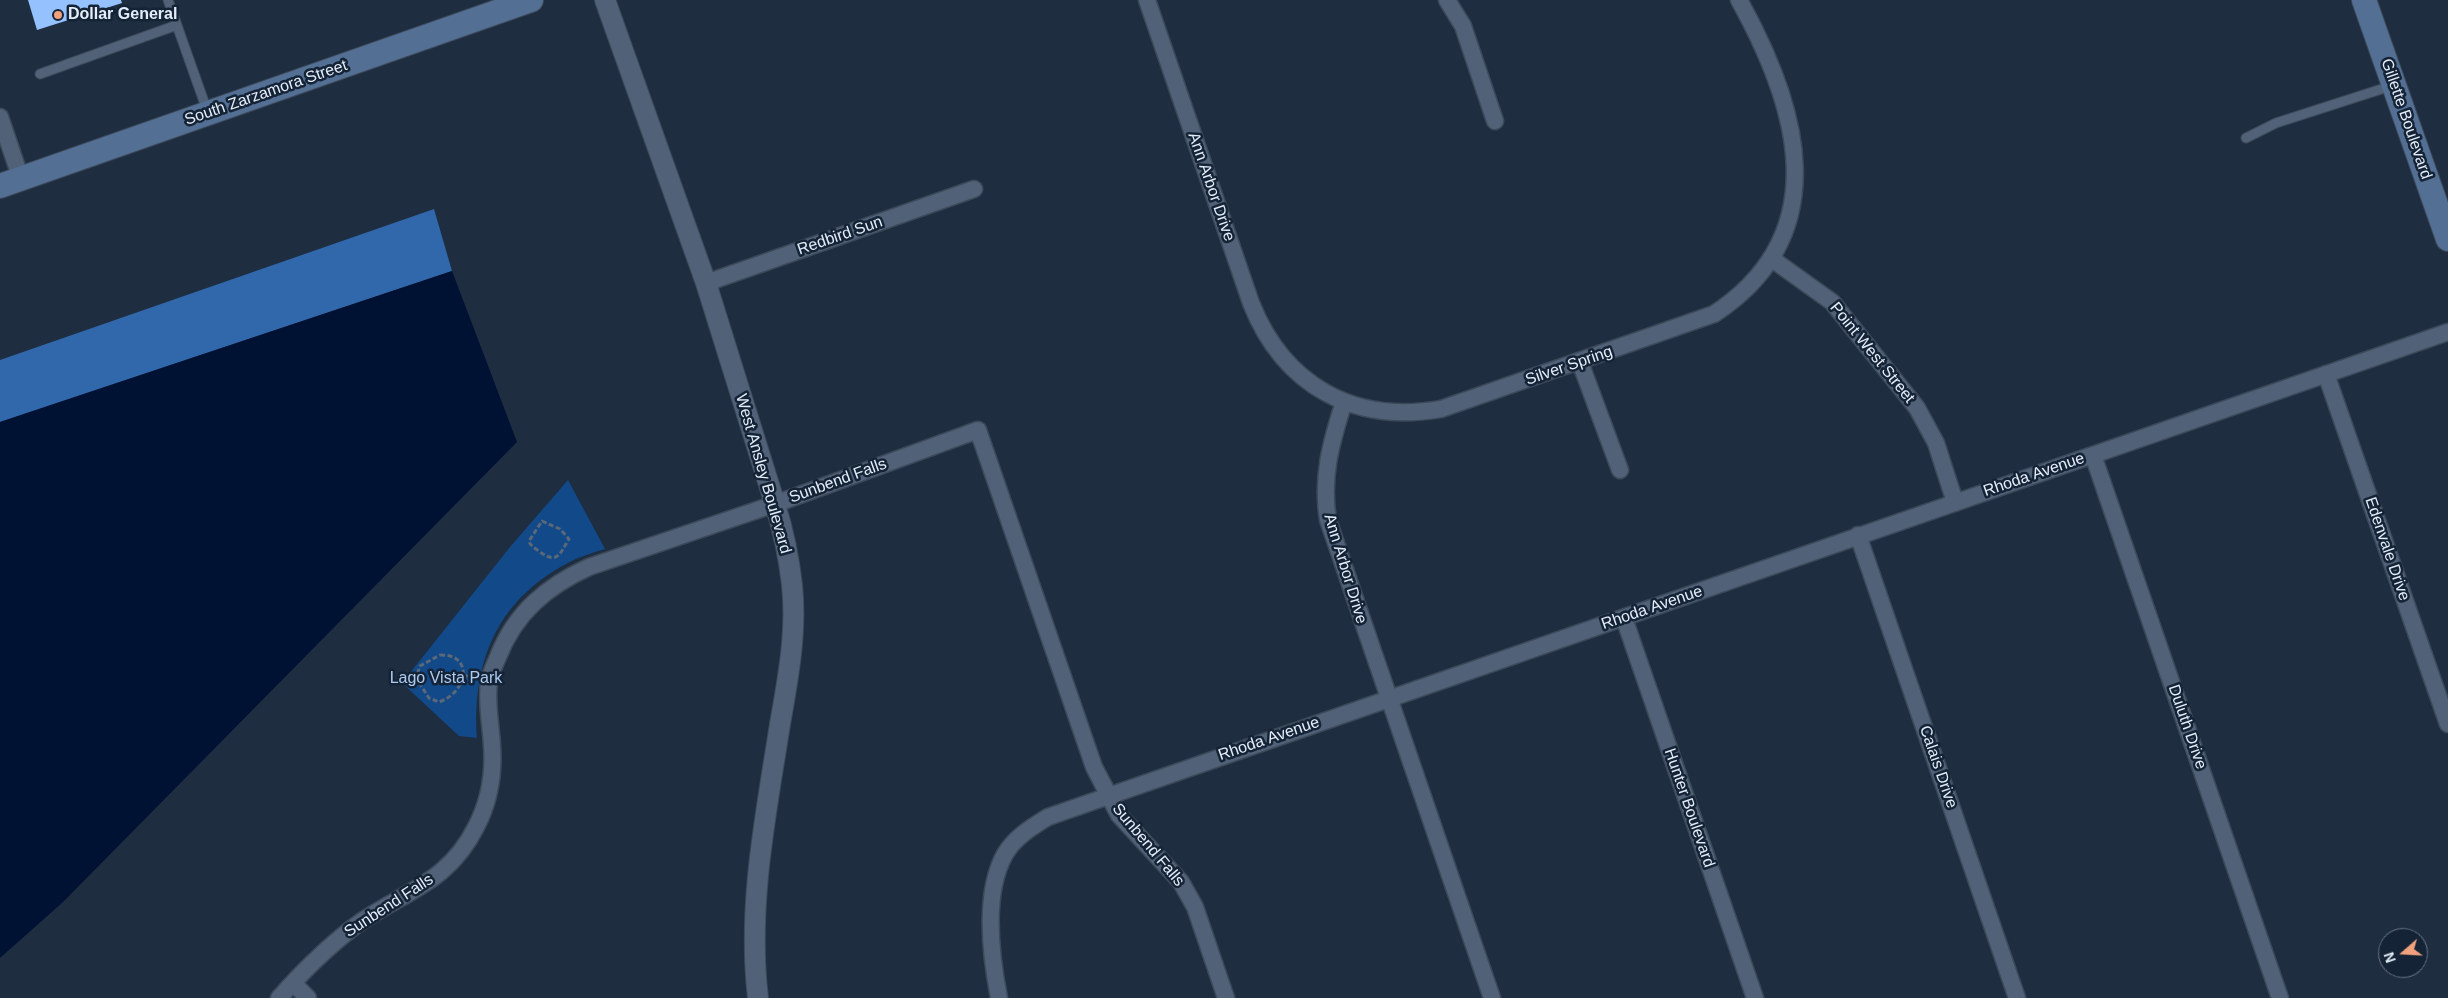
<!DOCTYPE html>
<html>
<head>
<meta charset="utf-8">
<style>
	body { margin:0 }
	#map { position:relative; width:2448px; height:998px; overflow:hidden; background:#1e2d40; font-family:Arial,sans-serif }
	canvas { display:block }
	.north { position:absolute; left:2378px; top:928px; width:50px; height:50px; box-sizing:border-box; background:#152336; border:1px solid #677484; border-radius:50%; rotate:251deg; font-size:14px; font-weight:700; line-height:20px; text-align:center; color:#e3edfa }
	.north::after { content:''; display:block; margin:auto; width:18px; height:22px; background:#f1a17c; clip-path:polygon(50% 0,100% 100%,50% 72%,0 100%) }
</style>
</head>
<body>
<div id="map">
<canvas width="2448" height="998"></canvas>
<div class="north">N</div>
</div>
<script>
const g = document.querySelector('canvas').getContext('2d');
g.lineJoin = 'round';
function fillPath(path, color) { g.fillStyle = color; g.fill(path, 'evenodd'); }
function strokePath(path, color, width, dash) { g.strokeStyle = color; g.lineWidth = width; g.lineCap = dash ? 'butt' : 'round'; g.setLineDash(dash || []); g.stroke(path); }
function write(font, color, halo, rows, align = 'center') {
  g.font = font + ' Arial,sans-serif'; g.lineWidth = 5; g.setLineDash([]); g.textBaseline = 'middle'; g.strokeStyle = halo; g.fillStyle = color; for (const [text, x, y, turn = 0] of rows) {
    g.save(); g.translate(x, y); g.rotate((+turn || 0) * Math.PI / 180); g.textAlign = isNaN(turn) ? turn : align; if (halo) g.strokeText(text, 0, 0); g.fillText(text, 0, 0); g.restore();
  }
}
fillPath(new Path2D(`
	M 568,480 L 605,549 C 592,553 578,557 566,564 C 497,601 472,662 477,738 L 459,736 L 402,683 L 510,547 Z`), '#124989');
fillPath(new Path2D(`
	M 434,209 L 452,271 L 0,422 L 0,360 Z`), '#3167ab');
fillPath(new Path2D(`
	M 452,271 L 517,442 L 63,902 L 0,958 L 0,422 Z`), '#001234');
fillPath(new Path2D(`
	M 28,0 L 121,0 L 122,3 L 37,30 Z`), '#95c2fe');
const service = new Path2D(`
	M 168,0 L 208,113
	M 40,74 L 177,25
	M 2246,138 L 2276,123 L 2394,85`);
const minor = new Path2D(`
	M 1147,0 L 1251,303 C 1284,386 1354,424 1441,409 L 1714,314 C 1836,234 1799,108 1739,0
	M 1447,0 L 1463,26 L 1495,121
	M 0,117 L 21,179
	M 1772,259 L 1832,302 L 1917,408 L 1936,443 L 1955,502
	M 706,283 L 974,189
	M 1580,362 L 1620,470
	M 2326,374 L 2448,724
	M 1344,402 C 1331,442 1321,478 1328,520 L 1492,998
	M 2093,455 L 2280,998
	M 1858,535 L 2017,998
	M 1624,618 L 1755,998
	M 293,983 L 308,998
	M 279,998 C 304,970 331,943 362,921 C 408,890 449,881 476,827 C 489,802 494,773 492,746 C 491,725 486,703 489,682 C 490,674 495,664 498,657 C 515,613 547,586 589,567 L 775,504 L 978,430 L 1094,767 L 1119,815 L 1181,882 L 1195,907 L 1226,998
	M 999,998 C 991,957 983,893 1005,854 C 1015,837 1032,827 1048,817 L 2448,332`);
const tertiary = new Path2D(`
	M 605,0 L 706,283 L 775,504 C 783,530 789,558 792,585 C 797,631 788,679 780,724 C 766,814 747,906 758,998`);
const secondary = new Path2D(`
	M 2364,0 L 2448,239
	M 0,186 L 531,0`);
strokePath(service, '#3c4959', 11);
strokePath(minor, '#3c4959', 19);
strokePath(tertiary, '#3c4959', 22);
strokePath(secondary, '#3c4959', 26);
strokePath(new Path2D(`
	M 542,521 L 560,529 L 569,539 C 560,553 558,565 540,552 C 535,548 530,546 529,541 Z
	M 440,655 C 474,654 468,692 439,702 L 429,698 L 416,678 L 420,666 Z
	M 463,675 L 473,678`), '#5a6879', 3, [5, 2.5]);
strokePath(service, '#516177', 9);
strokePath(minor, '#516177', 16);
strokePath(tertiary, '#516177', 20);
strokePath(secondary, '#536f94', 24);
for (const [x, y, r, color] of [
	[58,15,5,"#f1a17c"]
]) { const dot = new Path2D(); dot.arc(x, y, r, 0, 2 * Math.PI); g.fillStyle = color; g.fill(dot); strokePath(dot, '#152336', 2); }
write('bold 16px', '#e3edfa', '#152336', [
	["Dollar General",68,15]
], 'left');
write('16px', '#e3edfa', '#152336', [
	["South Zarzamora Street",266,93,-19],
	["Gillette Boulevard",2406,119,71],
	["Ann Arbor Drive",1211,187,71],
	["Redbird Sun",840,236,-19],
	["Point West Street",1872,353,51],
	["Silver Spring",1569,366,-19],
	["West Ansley Boulevard",763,474,74],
	["Rhoda Avenue",2034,475,-19],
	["Sunbend Falls",838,481,-20],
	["Edenvale Drive",2387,549,71],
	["Ann Arbor Drive",1345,569,73],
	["Rhoda Avenue",1652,608,-19],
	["Duluth Drive",2187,727,71],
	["Rhoda Avenue",1269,739,-19],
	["Calais Drive",1938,767,71],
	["Hunter Boulevard",1689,808,71],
	["Sunbend Falls",1148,845,50],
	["Sunbend Falls",389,906,-33]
]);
write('16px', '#adcaef', '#152336', [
	["Lago Vista Park",446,679]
]);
</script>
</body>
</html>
